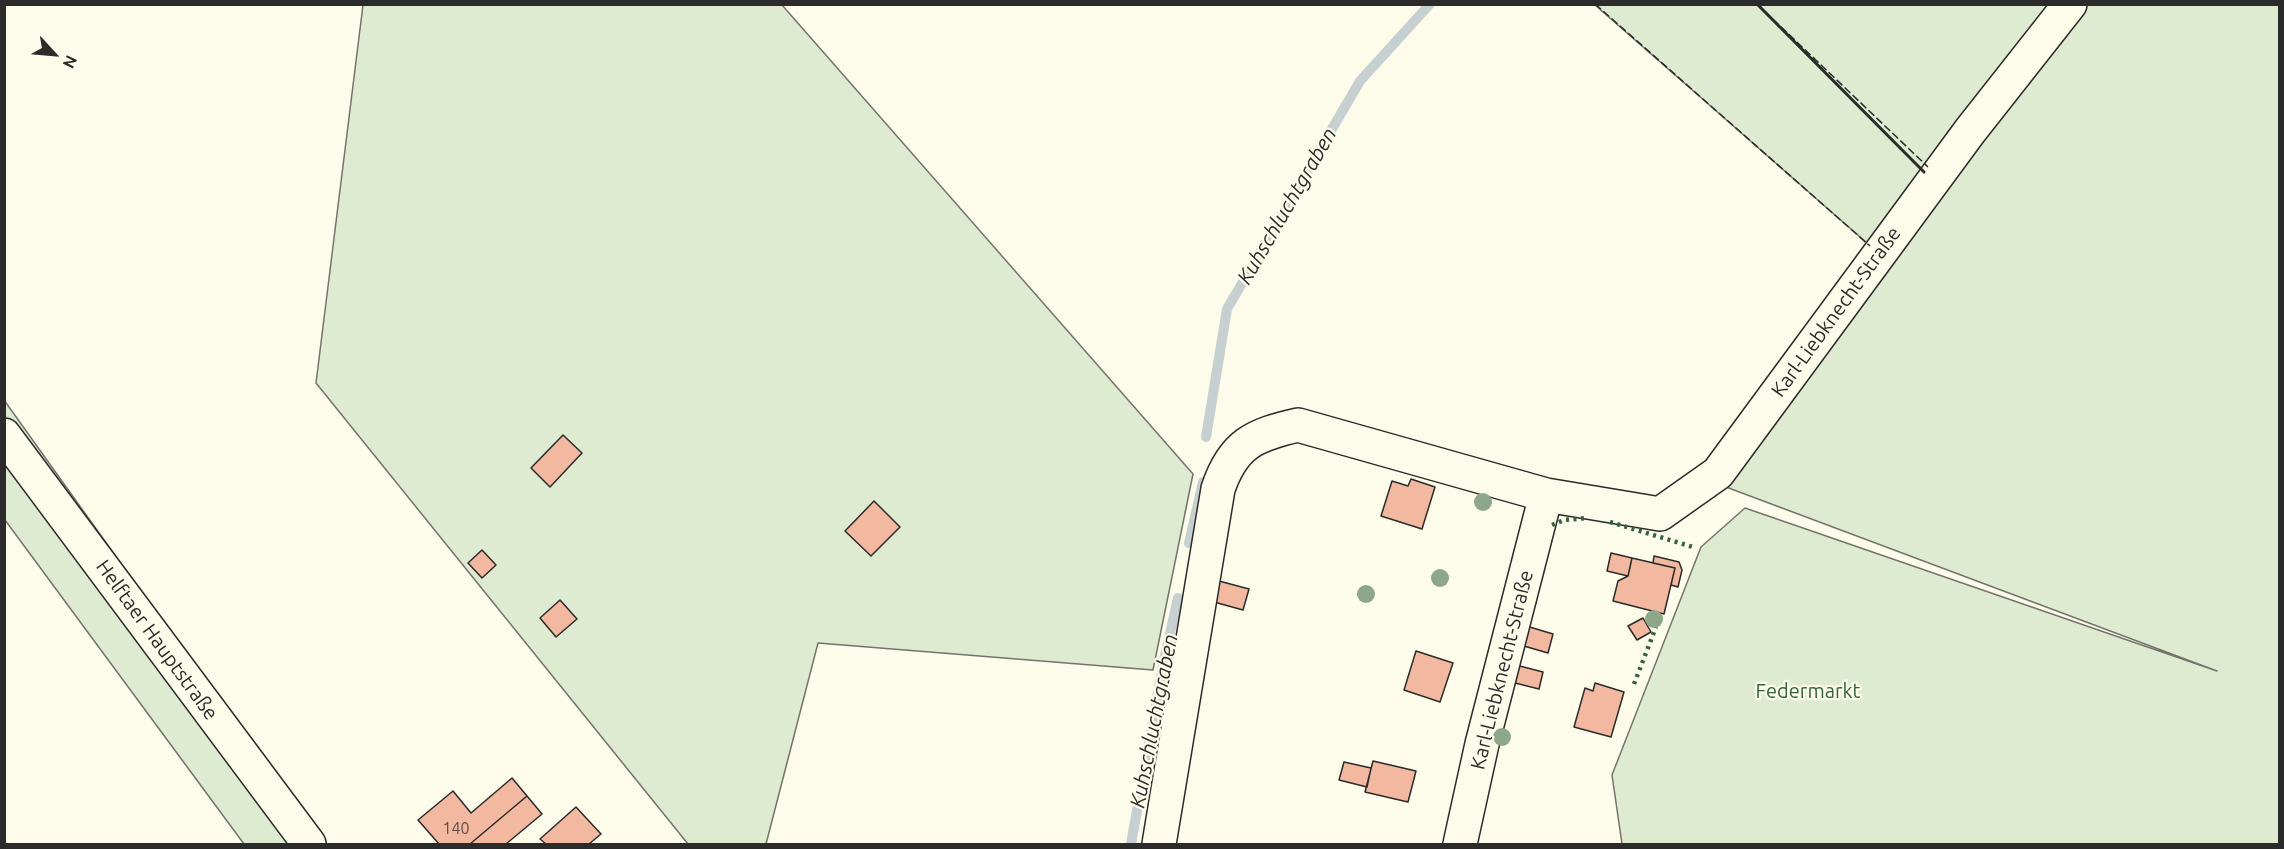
<!DOCTYPE html>
<html>
<head>
<meta charset="utf-8">
<style>
	body { margin:0 }
	#map { position:relative; width:2284px; height:849px; overflow:hidden; background:#fdfbea; font-family:Ubuntu,sans-serif }
	canvas { display:block }
	.frame { position:absolute; inset:0; border:6px solid #2b2b2b; pointer-events:none }
	.north { position:absolute; left:24px; top:24px; width:60px; height:60px; -webkit-text-stroke:4px #fdfbea; paint-order:stroke; rotate:116deg; font-size:16px; font-weight:700; line-height:24px; text-align:center; color:#2b2b2b }
	.north::after { content:''; display:block; margin:auto; width:21px; height:27px; background:#2b2b2b; clip-path:polygon(50% 0,100% 100%,50% 72%,0 100%) }
</style>
</head>
<body>
<div id="map">
<canvas width="2284" height="849"></canvas>
<div class="frame"></div>
<div class="north">N</div>
</div>
<script>
const g = document.querySelector('canvas').getContext('2d');
g.lineJoin = 'round';
function fillPath(path, color) { g.fillStyle = color; g.fill(path, 'evenodd'); }
function strokePath(path, color, width, dash) { g.strokeStyle = color; g.lineWidth = width; g.lineCap = dash ? 'butt' : 'round'; g.setLineDash(dash || []); g.stroke(path); }
function write(font, color, halo, rows, align = 'center') {
  g.font = font + ' Ubuntu,sans-serif'; g.lineWidth = 4.5; g.setLineDash([]); g.textBaseline = 'middle'; g.strokeStyle = halo; g.fillStyle = color; for (const [text, x, y, turn = 0] of rows) {
    g.save(); g.translate(x, y); g.rotate((+turn || 0) * Math.PI / 180); g.textAlign = isNaN(turn) ? turn : align; if (halo) g.strokeText(text, 0, 0); g.fillText(text, 0, 0); g.restore();
  }
}
const green = new Path2D(`
	M 363,5 L 782,5 L 1193,474 L 1153,670 L 818,643 L 766,844 L 688,844 L 316,383 Z
	M 1595,5 L 2279,5 L 2279,844 L 1622,844 L 1612,775 L 1701,547 L 1745,508 L 2217,671 L 1726,487 L 1875,250 Z
	M 4,400 L 267,768 L 309,844 L 244,844 L 5,520 Z`);
fillPath(green, '#deebd1');
strokePath(green, '#74746e', 1.5);
strokePath(new Path2D(`
	M 1206,437 L 1227,309 L 1360,81 L 1430,4
	M 1189,543 L 1203,482
	M 1131,844 L 1164,660 L 1178,598`), '#c7d0d0', 10);
const building = new Path2D(`
	M 563,435 L 582,453 L 550,487 L 531,468 Z
	M 1411,479 L 1435,487 L 1422,529 L 1381,516 L 1392,481 L 1408,486 Z
	M 874,501 L 900,527 L 871,556 L 845,531 Z
	M 482,550 L 496,565 L 482,578 L 468,563 Z
	M 1611,553 L 1632,558 L 1628,576 L 1607,571 Z
	M 1654,556 L 1679,562 L 1682,570 L 1678,587 L 1671,585 L 1675,568 L 1653,563 Z
	M 1632,558 L 1675,568 L 1664,614 L 1613,601 L 1618,581 L 1628,576 Z
	M 1219,581 L 1249,589 L 1243,610 L 1214,602 Z
	M 560,600 L 577,619 L 556,637 L 540,618 Z
	M 1643,618 L 1651,632 L 1637,640 L 1628,626 Z
	M 1523,625 L 1553,634 L 1548,653 L 1517,644 Z
	M 1416,651 L 1453,663 L 1440,702 L 1404,690 Z
	M 1512,664 L 1543,672 L 1539,689 L 1507,681 Z
	M 1595,683 L 1624,692 L 1611,737 L 1574,727 L 1585,688 L 1593,691 Z
	M 1373,761 L 1416,771 L 1408,802 L 1365,792 Z
	M 1344,762 L 1371,768 L 1367,787 L 1339,780 Z
	M 512,778 L 527,796 L 470,844 L 439,844 L 418,820 L 453,791 L 471,813 Z
	M 527,796 L 542,814 L 506,844 L 470,844 Z
	M 576,807 L 601,834 L 589,844 L 546,844 L 540,839 Z`);
fillPath(building, '#f2b8a0');
strokePath(building, '#2b2b2b', 1.5);
const minor = new Path2D(`
	M 4,435 L 309,844
	M 1159,844 L 1218,489 C 1233,444 1254,435 1298,425 L 1546,495 L 1660,514 L 1718,473 L 1970,131 L 2070,4
	M 1460,844 L 1482,744 L 1546,495`);
strokePath(minor, '#2b2b2b', 36);
strokePath(minor, '#fdfbea', 33);
strokePath(new Path2D(`
	M 1610,522 L 1693,547
	M 1552,525 L 1564,520 L 1587,518
	M 1634,684 L 1656,627`), '#34623c', 4.5, [3, 4.5]);
strokePath(new Path2D(`
	M 1595,4 L 1870,246
	M 1757,4 L 1928,167`), '#2b2b2b', 1.5, [8, 3]);
strokePath(new Path2D(`
	M 1757,4 L 1924,172`), '#2b2b2b', 3);
g.fillStyle = '#8ea78a';
for (const [x, y] of [
	[1483,502],
	[1440,578],
	[1366,594],
	[1654,619],
	[1502,737]
]) { g.beginPath(); g.arc(x, y, 9, 0, 2 * Math.PI); g.fill(); }
write('16px', '#5d4e48', null, [
	["140",456,829]
]);
write('20px', '#2b2b2b', '#fdfbea', [
	["Karl-Liebknecht-Straße",1836,312,-54],
	["Helftaer Hauptstraße",157,640,54],
	["Karl-Liebknecht-Straße",1502,670,-76]
]);
write('20px', '#34623c', '#fdfbea', [
	["Federmarkt",1808,691]
]);
write('italic 21px', '#2b2b2b', '#fdfbea', [
	["Kuhschluchtgraben",1287,206,-60],
	["Kuhschluchtgraben",1154,721,-79]
]);
</script>
</body>
</html>
